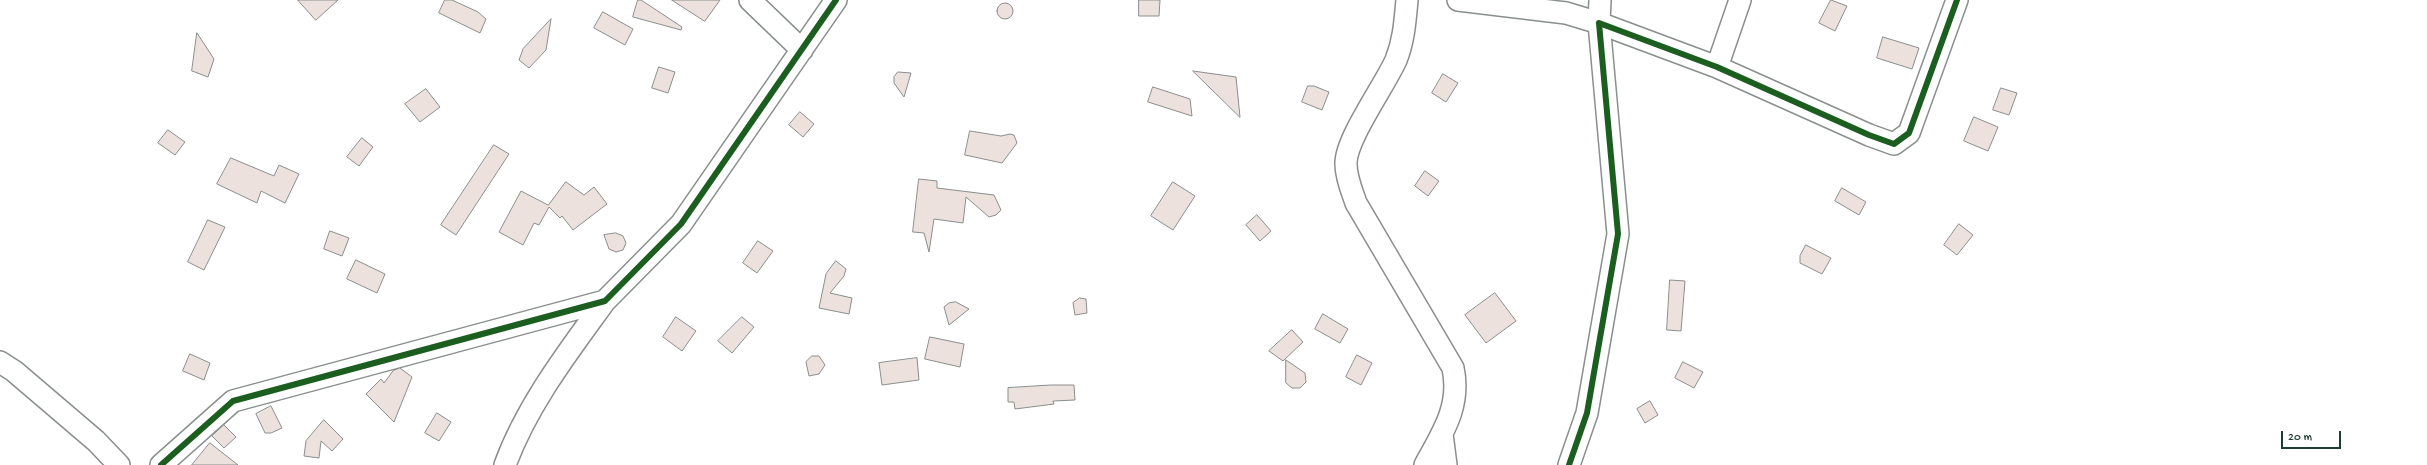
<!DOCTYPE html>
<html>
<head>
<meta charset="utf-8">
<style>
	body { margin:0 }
	#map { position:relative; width:2427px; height:465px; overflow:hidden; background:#fff; font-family:"Gochi Hand",sans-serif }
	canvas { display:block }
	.scale { position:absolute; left:2281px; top:431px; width:60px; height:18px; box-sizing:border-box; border:2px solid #1f3d34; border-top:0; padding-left:5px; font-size:12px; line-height:14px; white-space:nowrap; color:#1f3d34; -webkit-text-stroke:3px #fff; paint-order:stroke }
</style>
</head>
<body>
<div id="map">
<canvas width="2427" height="465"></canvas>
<div class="scale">20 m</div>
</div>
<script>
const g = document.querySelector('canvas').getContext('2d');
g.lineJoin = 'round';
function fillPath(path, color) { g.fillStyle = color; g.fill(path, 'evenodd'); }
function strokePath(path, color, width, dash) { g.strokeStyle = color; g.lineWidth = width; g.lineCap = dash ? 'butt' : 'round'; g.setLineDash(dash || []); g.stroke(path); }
const building = new Path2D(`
	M 298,0 L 338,0 L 316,20 Z
	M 445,0 L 452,0 L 478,12 L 486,19 L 480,33 L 439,13 Z
	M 638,0 L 641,0 L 682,27 L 681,30 L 633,17 Z
	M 672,0 L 720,0 L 705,21 Z
	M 1139,0 L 1160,0 L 1159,16 L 1139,16 Z
	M 1831,0 L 1847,6 L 1835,31 L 1819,23 Z
	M997 11a8 8 0 1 1 16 0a8 8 0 1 1-16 0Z
	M 603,12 L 633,29 L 625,45 L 594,28 Z
	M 551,19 L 546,50 L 529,68 L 519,60 L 523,49 Z
	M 197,33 L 214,59 L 208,77 L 192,71 Z
	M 1883,37 L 1919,48 L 1912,69 L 1877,58 Z
	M 659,67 L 675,72 L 668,93 L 652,88 Z
	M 1193,71 L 1236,77 L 1240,117 Z
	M 898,72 L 911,73 L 904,97 L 894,83 L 894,77 Z
	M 1443,74 L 1458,83 L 1446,102 L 1432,93 Z
	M 1308,86 L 1314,86 L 1329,92 L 1322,110 L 1302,102 Z
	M 1153,87 L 1190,99 L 1192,116 L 1148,102 Z
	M 2001,88 L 2017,93 L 2009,115 L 1993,110 Z
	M 426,89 L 440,107 L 420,122 L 405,104 Z
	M 800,112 L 814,124 L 803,137 L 789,125 Z
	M 1974,117 L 1998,127 L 1988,151 L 1964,141 Z
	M 168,130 L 185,142 L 175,155 L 158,143 Z
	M 970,131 L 1001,136 L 1010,134 L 1014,135 L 1017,143 L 1002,163 L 965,155 Z
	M 362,138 L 373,147 L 359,166 L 347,157 Z
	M 494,145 L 509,154 L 456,235 L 441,225 Z
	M 231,158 L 274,176 L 279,165 L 299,174 L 285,203 L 261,191 L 257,203 L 217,184 Z
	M 1425,171 L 1439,181 L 1428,196 L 1415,186 Z
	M 919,179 L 937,181 L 937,188 L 994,195 L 1001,210 L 996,215 L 989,217 L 966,197 L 963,223 L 934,219 L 929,252 L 924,233 L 913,232 Z
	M 566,182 L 584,195 L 594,187 L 607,204 L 573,230 L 562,216 L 560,218 L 549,207 L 539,225 L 534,223 L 523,245 L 499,232 L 521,191 L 548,205 Z
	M 1173,182 L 1195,196 L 1173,230 L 1151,216 Z
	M 1842,188 L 1866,202 L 1859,215 L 1835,201 Z
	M 1257,215 L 1271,231 L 1260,241 L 1246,225 Z
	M 208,220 L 225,227 L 204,270 L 188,262 Z
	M 1959,224 L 1973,235 L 1957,255 L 1944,245 Z
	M 330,231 L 349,238 L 342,256 L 324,249 Z
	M 616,233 L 623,236 L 626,243 L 623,250 L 616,252 L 609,249 L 604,235 Z
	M 758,241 L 773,251 L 757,273 L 743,263 Z
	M 1806,245 L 1831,258 L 1822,274 L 1800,263 L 1800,256 Z
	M 356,260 L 385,274 L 377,293 L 347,279 Z
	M 836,261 L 846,269 L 844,276 L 830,293 L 852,298 L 849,314 L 819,308 L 826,274 Z
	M 1670,280 L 1685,281 L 1681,331 L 1667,330 Z
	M 1495,293 L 1516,321 L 1486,343 L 1465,315 Z
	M 1080,298 L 1086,299 L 1087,313 L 1075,315 L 1073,303 Z
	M 956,302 L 969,309 L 949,325 L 944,307 L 949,303 Z
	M 1323,314 L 1348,329 L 1340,343 L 1315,329 Z
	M 676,317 L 696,331 L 682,351 L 663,337 Z
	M 742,317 L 754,327 L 732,353 L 718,341 Z
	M 1292,330 L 1303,342 L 1283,361 L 1269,351 Z
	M 930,337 L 964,344 L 960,367 L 925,359 Z
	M 190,354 L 210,363 L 204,380 L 183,371 Z
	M 1357,355 L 1372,363 L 1361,385 L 1346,377 Z
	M 812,356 L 819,356 L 825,365 L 819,374 L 809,376 L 806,362 Z
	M 917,358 L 919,380 L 882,385 L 879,363 Z
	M 1286,360 L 1305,373 L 1306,382 L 1300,388 L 1292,388 L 1286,383 Z
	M 1683,362 L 1703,372 L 1694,388 L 1675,378 Z
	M 400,368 L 412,377 L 394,422 L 366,394 L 381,379 L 384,383 L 393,371 Z
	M 1051,385 L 1074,385 L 1075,400 L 1053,401 L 1054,404 L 1015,409 L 1014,402 L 1008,402 L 1008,388 Z
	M 1650,401 L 1658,415 L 1645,423 L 1637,409 Z
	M 271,406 L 282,428 L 271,433 L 265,433 L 256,414 Z
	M 437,413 L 451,422 L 439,441 L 425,433 Z
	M 324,420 L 343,439 L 332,451 L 321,441 L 319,458 L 304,456 L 306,441 Z
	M 224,425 L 236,437 L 224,448 L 212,436 Z
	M 210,443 L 238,465 L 192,465 Z`);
fillPath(building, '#ece1dd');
strokePath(building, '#898f8d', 1);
const minor = new Path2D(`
	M 750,0 L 802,50
	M 1407,0 C 1405,21 1404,40 1396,60 C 1385,85 1345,140 1346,164 C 1346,178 1352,191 1356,203 L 1453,368 C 1461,406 1443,432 1425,465
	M 1458,0 L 1566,13 L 1599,23 L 1600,0
	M 1717,67 L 1740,0
	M 0,362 L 14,371 L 96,441 L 119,465
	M 1442,434 L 1446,465
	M 161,465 L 233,401 L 605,301 L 681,224 L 836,0
	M 505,465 C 527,405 568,352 605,301
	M 1569,465 L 1587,413 L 1618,234 L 1599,23 L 1717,67 L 1869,135 L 1894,144 L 1909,133 L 1957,0`);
strokePath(minor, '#898f8d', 24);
strokePath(minor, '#fff', 21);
strokePath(new Path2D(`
	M 161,465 L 233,401 L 605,301 L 681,224 L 836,0
	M 1569,465 L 1587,413 L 1618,234 L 1599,23 L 1717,67 L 1869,135 L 1894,144 L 1909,133 L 1957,0`), '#1b5e20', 6);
</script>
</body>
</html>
